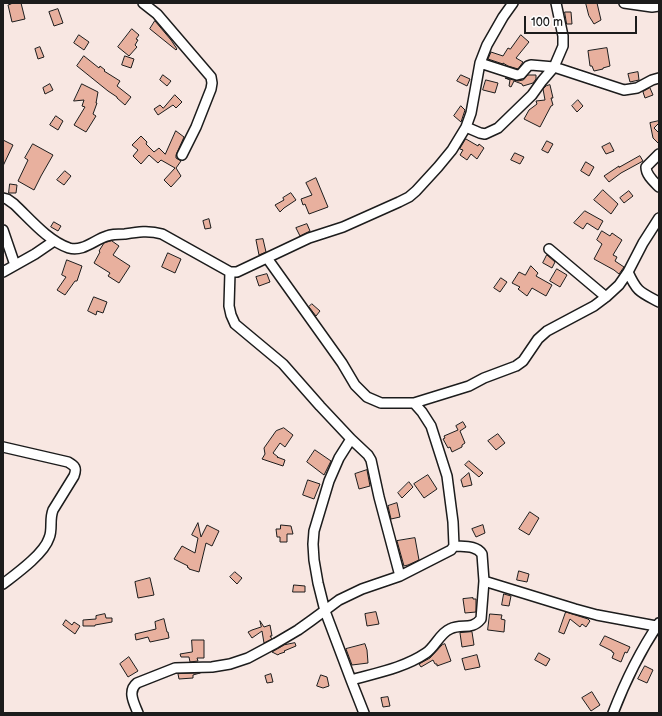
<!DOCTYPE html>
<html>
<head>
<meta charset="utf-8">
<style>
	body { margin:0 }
	#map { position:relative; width:662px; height:716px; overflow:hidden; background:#f8e7e2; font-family:"Balsamiq Sans",sans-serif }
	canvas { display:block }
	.frame { position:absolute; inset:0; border:4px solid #1c1c1c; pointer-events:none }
	.scale { position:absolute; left:524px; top:16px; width:113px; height:18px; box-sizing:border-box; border:2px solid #1c1c1c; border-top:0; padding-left:5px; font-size:12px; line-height:14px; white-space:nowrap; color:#1c1c1c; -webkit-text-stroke:3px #fff; paint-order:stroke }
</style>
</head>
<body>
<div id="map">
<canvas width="662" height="716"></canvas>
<div class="frame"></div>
<div class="scale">100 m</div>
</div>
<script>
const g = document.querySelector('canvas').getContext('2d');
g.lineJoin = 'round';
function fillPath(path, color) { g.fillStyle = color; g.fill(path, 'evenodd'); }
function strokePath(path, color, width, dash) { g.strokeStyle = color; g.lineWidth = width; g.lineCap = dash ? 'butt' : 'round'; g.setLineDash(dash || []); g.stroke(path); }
const building = new Path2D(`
	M 11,3 L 21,3 L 25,19 L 12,22 L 8,5 L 11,4 Z
	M 586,3 L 597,3 L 601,20 L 594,24 L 589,16 Z
	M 58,9 L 63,23 L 54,26 L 49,12 Z
	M 565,12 L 571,12 L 572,24 L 567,24 Z
	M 155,21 L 171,40 L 177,49 L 176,50 L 150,29 Z
	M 132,29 L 139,35 L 136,39 L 138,40 L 135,45 L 137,47 L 129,56 L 118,47 Z
	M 79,35 L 89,42 L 84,50 L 74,43 Z
	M 521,35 L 529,42 L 516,58 L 523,62 L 518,69 L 508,66 L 503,63 L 503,64 L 488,59 L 491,52 L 503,56 L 508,48 L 510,49 Z
	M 40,47 L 44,57 L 38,59 L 35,49 Z
	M 607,48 L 610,66 L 603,68 L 603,69 L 594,71 L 592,66 L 590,66 L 588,51 Z
	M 84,56 L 99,68 L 100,66 L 105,70 L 104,71 L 120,81 L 117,86 L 131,97 L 125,105 L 117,98 L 117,97 L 108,91 L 77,66 Z
	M 125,56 L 134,59 L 131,68 L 122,65 Z
	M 638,72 L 639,80 L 630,82 L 628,74 Z
	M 163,75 L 171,81 L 167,86 L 160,80 Z
	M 461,75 L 470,79 L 467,86 L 457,81 Z
	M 528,75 L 536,75 L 536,79 L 533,83 L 523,86 L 522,84 L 514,81 L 511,87 L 509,86 L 510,80 L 505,78 L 518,81 L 523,80 Z
	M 486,80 L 498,83 L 495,93 L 483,90 Z
	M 50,84 L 53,90 L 45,94 L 43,88 Z
	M 82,84 L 98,92 L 96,103 L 97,103 L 93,114 L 96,116 L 86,132 L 74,125 L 85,107 L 82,106 L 84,100 L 74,101 Z
	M 550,85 L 553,98 L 551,98 L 553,105 L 551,106 L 540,127 L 524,119 L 529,110 L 537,104 L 536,101 L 545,100 L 543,89 L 546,86 Z
	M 650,88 L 653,95 L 645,98 L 643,92 Z
	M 175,95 L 182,102 L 176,108 L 173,105 L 158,115 L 154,109 L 160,105 L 163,108 Z
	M 578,100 L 583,106 L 577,112 L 572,106 Z
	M 461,106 L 465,110 L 461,122 L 454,116 Z
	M 56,116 L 63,121 L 58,130 L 50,125 Z
	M 659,121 L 659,123 L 654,128 L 659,133 L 659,144 L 653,138 L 650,123 Z
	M 176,131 L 184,137 L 176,155 L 176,158 L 181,161 L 176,168 L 181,176 L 171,187 L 164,180 L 175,168 L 161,160 L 158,163 L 149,155 L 141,164 L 133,156 L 138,150 L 132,145 L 141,136 L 147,142 L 146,144 L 154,152 L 159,148 L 165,154 Z
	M 466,139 L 478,146 L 479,144 L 484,148 L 477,159 L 471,154 L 467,160 L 460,155 L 463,150 L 460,149 Z
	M 3,140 L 13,145 L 3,166 Z
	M 547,141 L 553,144 L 548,153 L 542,150 Z
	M 610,143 L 614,151 L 606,154 L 602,147 Z
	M 33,144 L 53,155 L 41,176 L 34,190 L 18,181 L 28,160 L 25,158 Z
	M 515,153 L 524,157 L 520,164 L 511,160 Z
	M 640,156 L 643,161 L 621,173 L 609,182 L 604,176 L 619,166 L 619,167 Z
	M 586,162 L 594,167 L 589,176 L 581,171 Z
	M 65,171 L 71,176 L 64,185 L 57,180 Z
	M 316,178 L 328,207 L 309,214 L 305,204 L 303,205 L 301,199 L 312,195 L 306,183 Z
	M 10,184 L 17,185 L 16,193 L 9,193 Z
	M 603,190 L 618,204 L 611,214 L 594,200 Z
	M 629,191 L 633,196 L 624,203 L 620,198 Z
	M 291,193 L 296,200 L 284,208 L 280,212 L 275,205 L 284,200 L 283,198 Z
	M 585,211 L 603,221 L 598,230 L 587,223 L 583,229 L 574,223 Z
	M 209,219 L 211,228 L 205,229 L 203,221 Z
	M 54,222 L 61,226 L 58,231 L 51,227 Z
	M 307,224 L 310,231 L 300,236 L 296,228 Z
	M 602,231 L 610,236 L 612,233 L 622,240 L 613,255 L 617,257 L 615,261 L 624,267 L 619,274 L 614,270 L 594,259 L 602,244 L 597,240 Z
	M 263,239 L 266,252 L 259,255 L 256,240 Z
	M 112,241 L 119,246 L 113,255 L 130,266 L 119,283 L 108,276 L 110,273 L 94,263 L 100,252 L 99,251 L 104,243 Z
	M 168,253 L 181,259 L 175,273 L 162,267 Z
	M 547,255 L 555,262 L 552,268 L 543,263 Z
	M 67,260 L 82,266 L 77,281 L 75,281 L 65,295 L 57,290 L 66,277 L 62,275 Z
	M 531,266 L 538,273 L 536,276 L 552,285 L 546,296 L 532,288 L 527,296 L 518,289 L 520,287 L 512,283 L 519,272 L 525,275 Z
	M 557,269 L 567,275 L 560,287 L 550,281 Z
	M 267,274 L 270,282 L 259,286 L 256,277 Z
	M 501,278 L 507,282 L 500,292 L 494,288 Z
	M 94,297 L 107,302 L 103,313 L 97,311 L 96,315 L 88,311 Z
	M 312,304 L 320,311 L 316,316 L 309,307 Z
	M 463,422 L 466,427 L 460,431 L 465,443 L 462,445 L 462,447 L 452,452 L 450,447 L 448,448 L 443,439 L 445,438 L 444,436 L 458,430 L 456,426 Z
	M 284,428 L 293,435 L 285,447 L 280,443 L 273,453 L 278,457 L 277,457 L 285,460 L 283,466 L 262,459 L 265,454 L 264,448 L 276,431 Z
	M 498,434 L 505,443 L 496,450 L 488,441 Z
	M 315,450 L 331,461 L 324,475 L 307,462 Z
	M 469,461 L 483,473 L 479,477 L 465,465 Z
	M 367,470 L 370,486 L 359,489 L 355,474 Z
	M 469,473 L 472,485 L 463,487 L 461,480 Z
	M 428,475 L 437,489 L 424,498 L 414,484 Z
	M 308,480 L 320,484 L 314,499 L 303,495 Z
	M 409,482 L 413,487 L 402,498 L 398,493 Z
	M 397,503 L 400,517 L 391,519 L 388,506 Z
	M 530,512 L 539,518 L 529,535 L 519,529 Z
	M 198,523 L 201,537 L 207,525 L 219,531 L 212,546 L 206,543 L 199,572 L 189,569 L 189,568 L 187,567 L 188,566 L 174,559 L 182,546 L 195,553 L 198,538 L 192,535 Z
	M 281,525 L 291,526 L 293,534 L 287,534 L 287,542 L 280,542 L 280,537 L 277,537 L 276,529 L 280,529 Z
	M 483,525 L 485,533 L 476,537 L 472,529 Z
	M 415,538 L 419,560 L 408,565 L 404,566 L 397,541 Z
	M 519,571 L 529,574 L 527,582 L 517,580 Z
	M 235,572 L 242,578 L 237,584 L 230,577 Z
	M 150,578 L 154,595 L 138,598 L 135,582 Z
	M 294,585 L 305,586 L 305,592 L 293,592 Z
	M 504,594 L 511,596 L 509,606 L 502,605 Z
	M 473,598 L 473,599 L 476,599 L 476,612 L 465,613 L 463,599 Z
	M 376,612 L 379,624 L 367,626 L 365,614 Z
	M 566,612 L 588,619 L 590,621 L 586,627 L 582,624 L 580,627 L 570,619 L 564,634 L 559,632 Z
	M 105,614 L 106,618 L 112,618 L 112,622 L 95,625 L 95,626 L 83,626 L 83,620 L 96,619 L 96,616 Z
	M 490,614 L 502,615 L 501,619 L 505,620 L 504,632 L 488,630 Z
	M 164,619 L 167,632 L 168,632 L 169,638 L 150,642 L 148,637 L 136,640 L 135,634 L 156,629 L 155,622 Z
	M 66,620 L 72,625 L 74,622 L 80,626 L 75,634 L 63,625 Z
	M 260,621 L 264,627 L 270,625 L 272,636 L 270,636 L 272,639 L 264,643 L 262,631 L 252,638 L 248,632 L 252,630 L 261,627 Z
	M 472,632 L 474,645 L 462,647 L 460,633 Z
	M 605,636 L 630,647 L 627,653 L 625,652 L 621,662 L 612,658 L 614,653 L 612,652 L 612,651 L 600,645 Z
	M 192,640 L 204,640 L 204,658 L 197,658 L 198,661 L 190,662 L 189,657 L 181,657 L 180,654 L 192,652 Z
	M 295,643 L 296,646 L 284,651 L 285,652 L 279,654 L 278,655 L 272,652 L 284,645 Z
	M 365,644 L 367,650 L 368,663 L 352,665 L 346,649 Z
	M 445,644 L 451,661 L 437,666 L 437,664 L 435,664 L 433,660 L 421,667 L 419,664 L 430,658 L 442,645 Z
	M 539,653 L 550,659 L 546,666 L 535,660 Z
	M 477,655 L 480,667 L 465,670 L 462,659 Z
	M 129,657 L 138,671 L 128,677 L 120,664 Z
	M 645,666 L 653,670 L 647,683 L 638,679 Z
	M 200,673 L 193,675 L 193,678 L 179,679 L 178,674 Z
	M 271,674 L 273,682 L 267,683 L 265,676 Z
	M 321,675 L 327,677 L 329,686 L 323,688 L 317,686 Z
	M 592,692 L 600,705 L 591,711 L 582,698 Z
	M 388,697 L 390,706 L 383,707 L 381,698 Z`);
fillPath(building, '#e8b09e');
strokePath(building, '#1c1c1c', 1);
const minor = new Path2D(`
	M 143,3 L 157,14 L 211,77 L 212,83 L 211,89 L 196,127 L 182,155
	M 624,3 L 652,7 L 659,6
	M 480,63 L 517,75 L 521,74 L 528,66 L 531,65 L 554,67 L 624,90 L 637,88 L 652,80 L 659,78
	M 466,127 L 480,133 L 485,134 L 498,128 L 532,95 L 542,81 L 554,67 L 563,46 L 563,36 L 556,3
	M 659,154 L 646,167 C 646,175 653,181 659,187
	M 3,198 L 7,199 L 14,204 C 30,219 48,241 69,248 C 83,252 94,240 107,236 C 112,234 119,234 125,234 C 137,232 149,230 162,234 L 230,272 L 237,272 L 309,238 L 343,227 L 399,202 L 409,197 L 416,191 L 438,167 L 452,150 L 466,127 L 471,113 L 480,63 L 487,45 L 503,17 L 513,3
	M 3,230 L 15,265
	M 549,249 L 606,297
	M 3,272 L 35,254 L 54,241
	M 230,272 L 229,306 L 231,315 L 235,324 L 283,364 L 320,406 L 351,439 L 368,455 L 371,460 L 379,497 L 400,576
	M 628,272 C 637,292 640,292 659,302
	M 414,403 L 469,386 L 484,378 L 516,366 L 523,361 L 538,339 L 547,331 L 594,306 L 606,297 L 619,285 L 628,272 L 643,243 L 659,218
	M 351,439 L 339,458 L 329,481 L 314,531 L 313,544 L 314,560 L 318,583 L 325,611 L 351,680 L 364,713
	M 3,447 L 68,462 C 75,466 77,468 74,476 L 53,510 C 49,520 53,529 49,538 C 44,554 16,574 3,584
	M 484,581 L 575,609 L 597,615 L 656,626
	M 351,680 C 376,673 404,668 426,653 C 435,647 440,633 450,629 C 462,623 471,631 481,619 L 484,581 L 482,554 C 476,545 464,547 454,546
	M 138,713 C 134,703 127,691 137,683 L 175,668 L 212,667 L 230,664 L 248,658 L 276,643 L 298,630 L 312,620 L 339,600 L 362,589 L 400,576 L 451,550 L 454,546 L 453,522 L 447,476 L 431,426 L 422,412 L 414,403 L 381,403 L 367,397 L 355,385 L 342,363 L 267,258
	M 613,713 C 625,682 640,651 659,623`);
strokePath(minor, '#1c1c1c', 12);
strokePath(minor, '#fff', 9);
</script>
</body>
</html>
